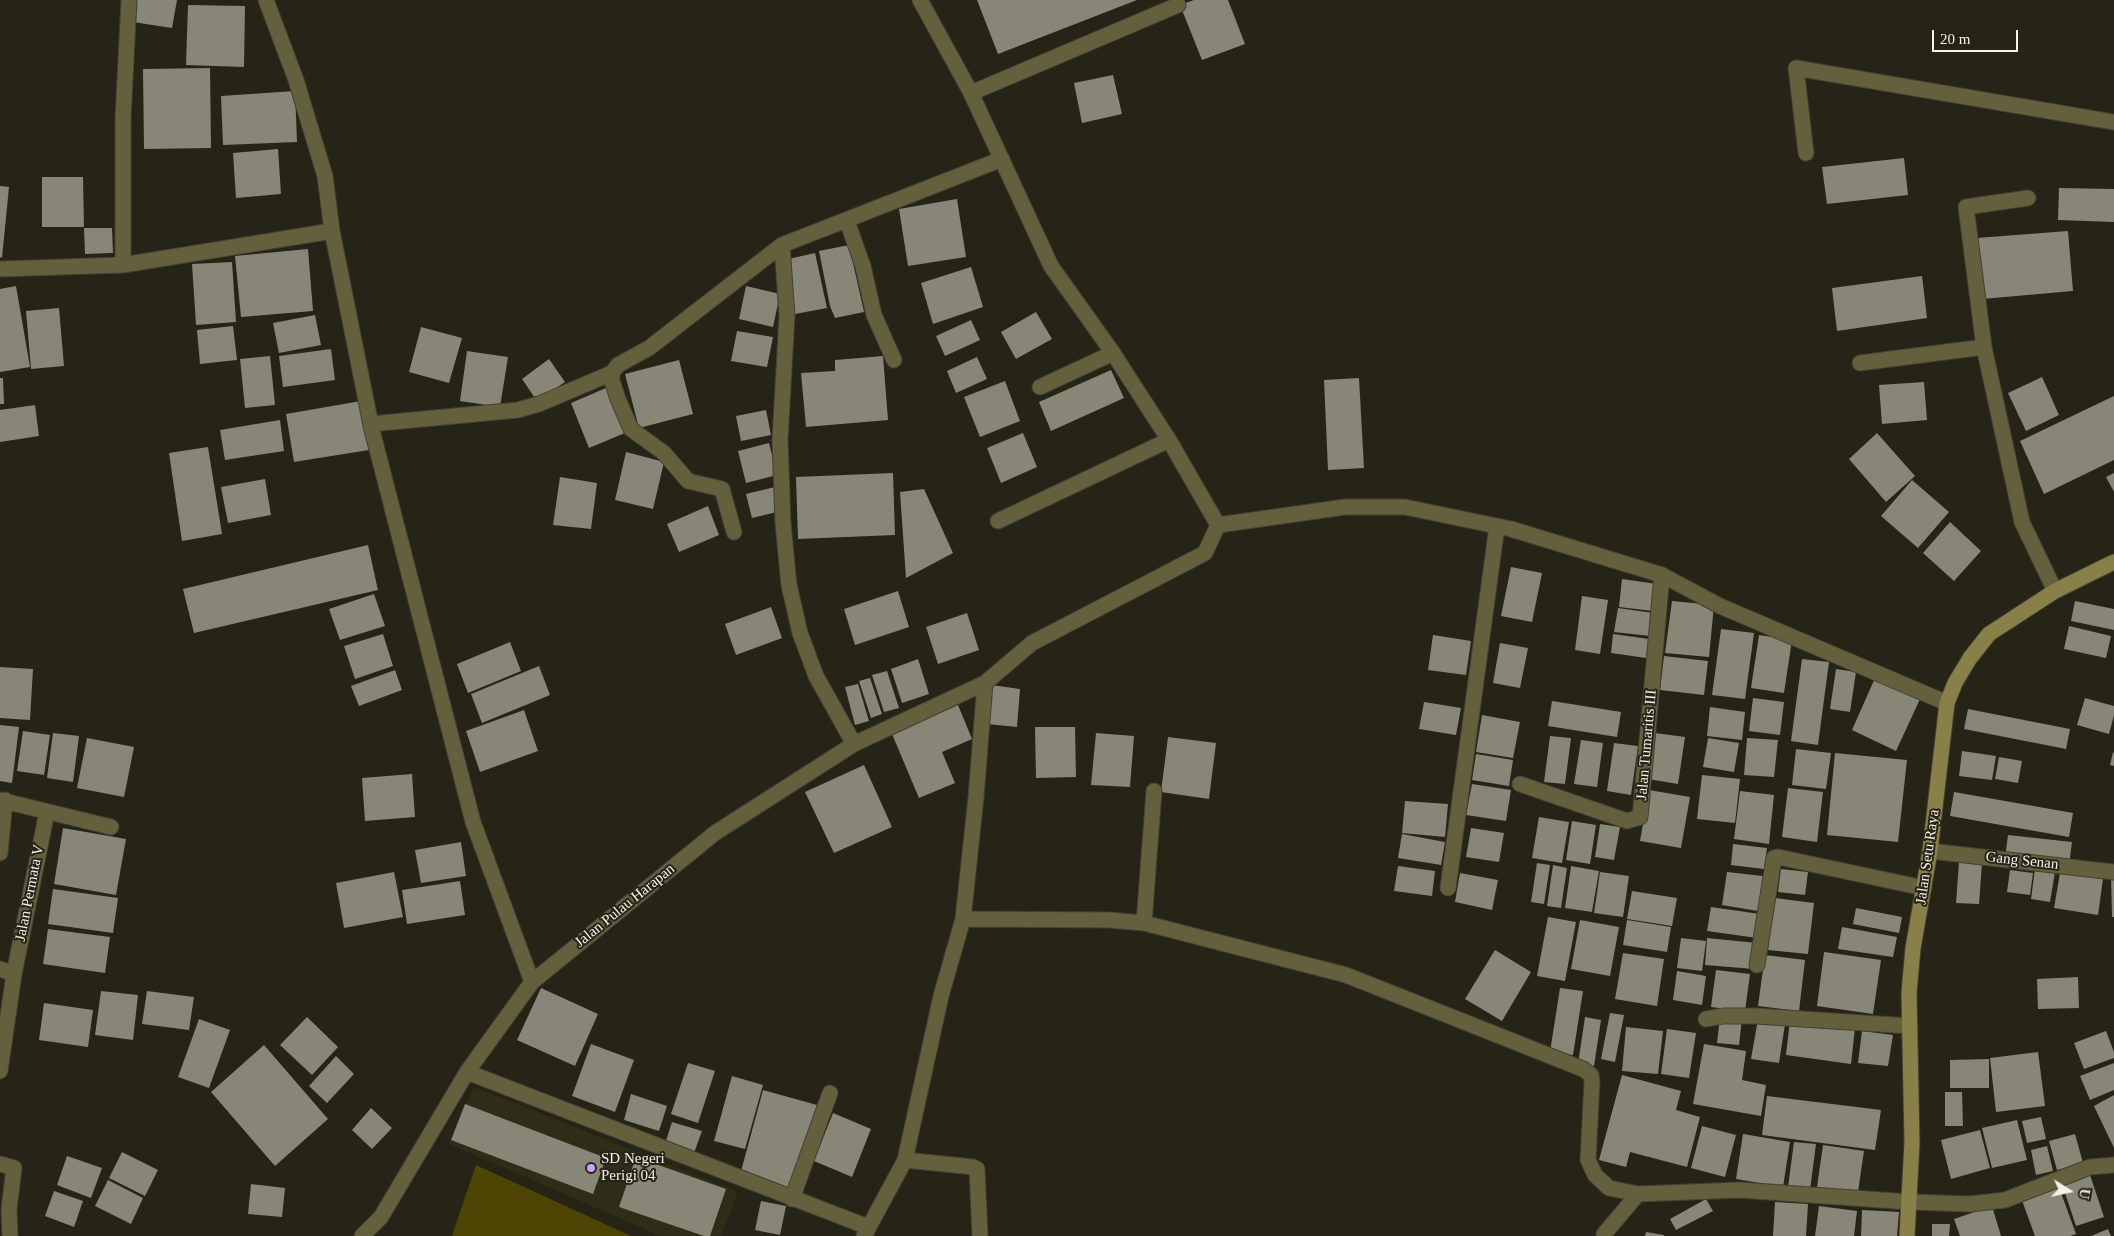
<!DOCTYPE html>
<html>
<head>
<meta charset="utf-8">
<style>
	body { margin:0 }
	#map { position:relative; width:2114px; height:1236px; overflow:hidden; background:#262416; font-family:Georgia,serif }
	canvas { display:block }
	.north { position:absolute; left:2044px; top:1166px; width:50px; height:50px; -webkit-text-stroke:4px #262416; paint-order:stroke; rotate:100deg; font-size:14px; font-weight:700; line-height:20px; text-align:center; color:#f4f3ea }
	.north::after { content:''; display:block; margin:auto; width:18px; height:22px; background:#f4f3ea; clip-path:polygon(50% 0,100% 100%,50% 72%,0 100%) }
	.scale { position:absolute; left:1932px; top:30px; width:86px; height:22px; box-sizing:border-box; border:2px solid #f4f3ea; border-top:0; padding-left:6px; font-size:15px; line-height:18px; white-space:nowrap; color:#f4f3ea; -webkit-text-stroke:4px #262416; paint-order:stroke }
</style>
</head>
<body>
<div id="map">
<canvas width="2114" height="1236"></canvas>
<div class="north">U</div>
<div class="scale">20 m</div>
</div>
<script>
const g = document.querySelector('canvas').getContext('2d');
g.lineJoin = 'round';
function fillPath(path, color) { g.fillStyle = color; g.fill(path, 'evenodd'); }
function strokePath(path, color, width, dash) { g.strokeStyle = color; g.lineWidth = width; g.lineCap = dash ? 'butt' : 'round'; g.setLineDash(dash || []); g.stroke(path); }
function write(font, color, halo, rows, align = 'center') {
  g.font = font + ' Georgia,serif'; g.lineWidth = 4; g.setLineDash([]); g.textBaseline = 'middle'; g.strokeStyle = halo; g.fillStyle = color; for (const [text, x, y, turn = 0] of rows) {
    g.save(); g.translate(x, y); g.rotate((+turn || 0) * Math.PI / 180); g.textAlign = isNaN(turn) ? turn : align; if (halo) g.strokeText(text, 0, 0); g.fillText(text, 0, 0); g.restore();
  }
}
fillPath(new Path2D(`
	M 474,1087 L 738,1192 L 721,1236 L 661,1236 L 449,1144 Z`), '#2f2c17');
fillPath(new Path2D(`
	M 476,1165 L 631,1236 L 452,1236 Z`), '#4e4505');
fillPath(new Path2D(`
	M 136,0 L 177,0 L 172,28 L 133,22 Z
	M 977,0 L 1137,0 L 998,54 Z
	M 1194,0 L 1228,0 L 1245,44 L 1202,60 L 1180,5 Z
	M 188,5 L 245,6 L 244,67 L 186,65 Z
	M 210,68 L 211,148 L 144,149 L 143,69 Z
	M 1113,75 L 1122,114 L 1082,123 L 1074,83 Z
	M 295,91 L 297,142 L 223,145 L 221,96 Z
	M 278,149 L 281,194 L 236,198 L 233,153 Z
	M 1904,158 L 1908,195 L 1827,204 L 1822,167 Z
	M 42,177 L 83,177 L 84,227 L 42,227 Z
	M 0,186 L 9,187 L 2,258 L 0,257 Z
	M 2059,188 L 2114,189 L 2114,222 L 2058,220 Z
	M 957,199 L 966,257 L 908,266 L 899,209 Z
	M 84,228 L 112,228 L 113,253 L 85,254 Z
	M 2068,231 L 2073,291 L 1982,299 L 1977,238 Z
	M 849,245 L 864,312 L 835,318 L 830,306 L 819,251 Z
	M 308,249 L 313,311 L 241,317 L 235,256 Z
	M 815,253 L 827,308 L 795,314 L 784,260 Z
	M 232,262 L 236,322 L 196,325 L 192,264 Z
	M 971,267 L 983,307 L 933,324 L 921,283 Z
	M 1922,276 L 1927,318 L 1837,331 L 1832,288 Z
	M 16,286 L 30,367 L 0,372 L 0,289 Z
	M 746,286 L 780,294 L 773,327 L 739,319 Z
	M 59,308 L 64,366 L 31,369 L 26,311 Z
	M 1036,312 L 1052,339 L 1016,359 L 1001,332 Z
	M 315,315 L 321,345 L 279,353 L 273,323 Z
	M 971,320 L 980,340 L 945,356 L 936,336 Z
	M 233,326 L 237,360 L 200,364 L 197,330 Z
	M 421,327 L 462,338 L 449,383 L 409,372 Z
	M 737,331 L 773,337 L 767,367 L 731,361 Z
	M 331,349 L 335,380 L 283,387 L 279,356 Z
	M 467,351 L 508,357 L 500,407 L 460,401 Z
	M 270,356 L 275,405 L 245,408 L 240,359 Z
	M 883,356 L 888,420 L 806,427 L 801,373 L 835,371 L 835,360 Z
	M 977,357 L 987,379 L 956,393 L 947,371 Z
	M 549,359 L 565,382 L 537,401 L 522,379 Z
	M 679,360 L 693,414 L 639,428 L 625,374 Z
	M 1111,370 L 1124,398 L 1051,431 L 1039,402 Z
	M 2042,377 L 2059,415 L 2026,431 L 2008,393 Z
	M 0,378 L 3,378 L 4,404 L 0,404 Z
	M 1359,378 L 1364,468 L 1328,470 L 1324,380 Z
	M 1005,381 L 1020,421 L 980,437 L 964,397 Z
	M 1924,382 L 1927,420 L 1882,424 L 1879,385 Z
	M 606,388 L 625,433 L 589,448 L 571,403 Z
	M 2114,396 L 2114,460 L 2044,494 L 2020,441 Z
	M 361,401 L 369,450 L 294,462 L 286,414 Z
	M 35,405 L 39,436 L 0,442 L 0,410 Z
	M 766,410 L 771,435 L 741,441 L 736,416 Z
	M 280,420 L 284,451 L 225,460 L 220,430 Z
	M 1023,433 L 1037,467 L 1001,483 L 987,448 Z
	M 1877,433 L 1915,476 L 1886,502 L 1849,459 Z
	M 769,443 L 777,475 L 746,483 L 738,451 Z
	M 208,447 L 222,534 L 182,541 L 169,453 Z
	M 626,452 L 664,462 L 653,509 L 615,500 Z
	M 893,473 L 895,535 L 798,539 L 796,477 Z
	M 2114,473 L 2114,492 L 2106,477 Z
	M 560,477 L 597,483 L 591,529 L 553,525 Z
	M 265,479 L 271,515 L 228,523 L 221,487 Z
	M 1912,480 L 1949,512 L 1918,548 L 1881,516 Z
	M 775,487 L 781,511 L 752,518 L 746,494 Z
	M 924,489 L 953,553 L 906,578 L 900,492 Z
	M 708,506 L 719,535 L 679,552 L 667,524 Z
	M 1950,522 L 1981,551 L 1954,581 L 1923,553 Z
	M 368,545 L 378,590 L 194,633 L 183,589 Z
	M 1511,567 L 1542,573 L 1532,622 L 1501,616 Z
	M 1622,579 L 1657,584 L 1653,611 L 1619,607 Z
	M 898,591 L 909,627 L 855,645 L 844,609 Z
	M 374,594 L 385,626 L 340,640 L 329,609 Z
	M 1582,596 L 1608,600 L 1600,654 L 1575,650 Z
	M 1672,601 L 1714,605 L 1709,657 L 1665,653 Z
	M 2075,601 L 2114,609 L 2114,630 L 2071,621 Z
	M 771,607 L 782,638 L 736,655 L 725,624 Z
	M 1618,608 L 1653,613 L 1650,636 L 1614,632 Z
	M 967,613 L 979,650 L 938,664 L 926,627 Z
	M 2069,626 L 2111,636 L 2106,658 L 2064,649 Z
	M 1721,629 L 1754,633 L 1745,699 L 1712,695 Z
	M 383,634 L 393,666 L 355,679 L 344,646 Z
	M 1613,634 L 1649,639 L 1646,658 L 1611,653 Z
	M 1433,635 L 1471,641 L 1466,675 L 1428,670 Z
	M 1759,635 L 1792,640 L 1784,693 L 1751,688 Z
	M 510,642 L 521,671 L 468,693 L 457,664 Z
	M 1500,643 L 1528,648 L 1520,688 L 1493,683 Z
	M 1664,656 L 1708,661 L 1704,695 L 1660,690 Z
	M 918,659 L 929,694 L 902,703 L 891,669 Z
	M 1802,659 L 1829,662 L 1818,745 L 1791,741 Z
	M 539,666 L 550,695 L 482,723 L 471,694 Z
	M 0,667 L 33,669 L 30,720 L 0,718 Z
	M 1836,669 L 1856,672 L 1850,712 L 1830,709 Z
	M 395,670 L 402,690 L 359,706 L 351,686 Z
	M 887,671 L 899,708 L 884,712 L 872,675 Z
	M 870,678 L 882,714 L 871,718 L 859,681 Z
	M 1875,678 L 1920,699 L 1896,751 L 1852,730 Z
	M 858,684 L 869,721 L 855,725 L 845,687 Z
	M 991,685 L 1020,689 L 1017,727 L 987,724 Z
	M 1753,698 L 1784,702 L 1780,735 L 1749,731 Z
	M 2085,698 L 2114,706 L 2114,715 L 2109,734 L 2077,725 Z
	M 1552,701 L 1621,712 L 1617,737 L 1548,726 Z
	M 1424,702 L 1461,708 L 1456,735 L 1419,729 Z
	M 958,705 L 972,739 L 942,752 L 955,783 L 919,798 L 892,734 Z
	M 1710,707 L 1745,712 L 1742,740 L 1707,736 Z
	M 1968,709 L 2070,729 L 2066,749 L 1964,729 Z
	M 524,710 L 538,751 L 480,772 L 466,731 Z
	M 1482,715 L 1520,722 L 1513,758 L 1476,752 Z
	M 0,725 L 19,727 L 12,783 L 0,781 Z
	M 1035,727 L 1075,727 L 1076,777 L 1036,778 Z
	M 23,731 L 50,735 L 44,775 L 17,771 Z
	M 53,733 L 79,736 L 73,782 L 47,778 Z
	M 1096,733 L 1134,736 L 1130,787 L 1091,785 Z
	M 1655,733 L 1685,737 L 1678,784 L 1648,779 Z
	M 1550,736 L 1571,738 L 1565,784 L 1544,782 Z
	M 1168,737 L 1216,743 L 1209,799 L 1161,792 Z
	M 87,738 L 134,747 L 124,797 L 77,788 Z
	M 1708,738 L 1739,743 L 1734,772 L 1703,767 Z
	M 1747,738 L 1778,740 L 1774,777 L 1744,775 Z
	M 1581,740 L 1603,743 L 1597,787 L 1574,784 Z
	M 1614,743 L 1638,746 L 1631,795 L 1607,791 Z
	M 1796,749 L 1831,753 L 1826,789 L 1792,785 Z
	M 1962,751 L 1996,756 L 1992,780 L 1959,776 Z
	M 2113,752 L 2114,753 L 2114,766 L 2110,765 Z
	M 1835,753 L 1907,760 L 1898,842 L 1827,835 Z
	M 1476,754 L 1513,760 L 1509,786 L 1472,780 Z
	M 1999,757 L 2022,761 L 2018,783 L 1995,779 Z
	M 864,765 L 892,827 L 834,853 L 805,792 Z
	M 412,774 L 415,817 L 365,821 L 362,778 Z
	M 1702,775 L 1740,779 L 1735,823 L 1697,819 Z
	M 1472,784 L 1511,790 L 1506,821 L 1466,815 Z
	M 1788,788 L 1823,792 L 1817,842 L 1782,837 Z
	M 1649,790 L 1690,797 L 1681,848 L 1640,841 Z
	M 1740,791 L 1774,795 L 1769,844 L 1734,839 Z
	M 1954,792 L 2073,813 L 2069,837 L 1950,816 Z
	M 1405,801 L 1448,804 L 1445,837 L 1402,833 Z
	M 1539,817 L 1569,822 L 1562,863 L 1532,858 Z
	M 1572,821 L 1596,825 L 1590,864 L 1566,860 Z
	M 1600,824 L 1620,827 L 1614,860 L 1595,857 Z
	M 63,828 L 126,839 L 116,895 L 54,884 Z
	M 1471,828 L 1504,833 L 1499,862 L 1466,857 Z
	M 1402,834 L 1445,842 L 1441,865 L 1398,858 Z
	M 2008,835 L 2072,842 L 2069,865 L 2005,858 Z
	M 461,842 L 466,876 L 421,883 L 415,850 Z
	M 1733,844 L 1767,848 L 1764,869 L 1731,865 Z
	M 1959,862 L 1982,863 L 1979,904 L 1956,903 Z
	M 1537,863 L 1550,865 L 1544,904 L 1531,902 Z
	M 1553,865 L 1567,868 L 1561,908 L 1547,906 Z
	M 1398,866 L 1435,871 L 1432,896 L 1394,891 Z
	M 1571,866 L 1599,871 L 1592,912 L 1565,908 Z
	M 1781,869 L 1808,872 L 1805,895 L 1778,892 Z
	M 2035,869 L 2055,872 L 2050,902 L 2031,899 Z
	M 2010,870 L 2033,873 L 2030,895 L 2007,892 Z
	M 394,872 L 403,917 L 344,928 L 336,883 Z
	M 1600,872 L 1629,876 L 1623,917 L 1594,913 Z
	M 1727,872 L 1763,876 L 1758,911 L 1722,905 Z
	M 1460,873 L 1498,880 L 1492,910 L 1455,902 Z
	M 2060,873 L 2103,879 L 2098,915 L 2054,908 Z
	M 2111,876 L 2114,876 L 2114,917 L 2112,917 Z
	M 460,881 L 465,915 L 407,924 L 402,890 Z
	M 53,889 L 118,898 L 113,933 L 48,924 Z
	M 1632,891 L 1677,898 L 1672,926 L 1627,919 Z
	M 1775,898 L 1814,903 L 1808,954 L 1768,950 Z
	M 1711,907 L 1760,914 L 1757,938 L 1707,931 Z
	M 1856,908 L 1902,917 L 1899,933 L 1853,924 Z
	M 1548,917 L 1576,922 L 1565,981 L 1537,976 Z
	M 1580,920 L 1619,927 L 1610,976 L 1571,969 Z
	M 1627,920 L 1671,927 L 1667,952 L 1623,945 Z
	M 1842,927 L 1897,937 L 1893,957 L 1838,949 Z
	M 48,929 L 110,937 L 105,973 L 43,964 Z
	M 1681,938 L 1706,941 L 1702,971 L 1677,968 Z
	M 1707,938 L 1757,943 L 1754,969 L 1705,965 Z
	M 1495,950 L 1531,972 L 1502,1021 L 1465,999 Z
	M 1824,952 L 1881,960 L 1873,1014 L 1817,1006 Z
	M 1623,953 L 1664,959 L 1657,1006 L 1615,999 Z
	M 1765,955 L 1805,960 L 1799,1011 L 1758,1006 Z
	M 1716,970 L 1750,974 L 1745,1011 L 1711,1007 Z
	M 1677,971 L 1706,976 L 1702,1005 L 1673,1000 Z
	M 2078,977 L 2079,1008 L 2038,1009 L 2037,979 Z
	M 541,988 L 598,1014 L 575,1066 L 517,1040 Z
	M 1560,988 L 1583,991 L 1573,1055 L 1550,1052 Z
	M 101,991 L 138,995 L 133,1040 L 95,1035 Z
	M 147,991 L 194,997 L 189,1030 L 142,1024 Z
	M 44,1003 L 93,1010 L 88,1047 L 39,1040 Z
	M 1610,1013 L 1624,1015 L 1615,1062 L 1601,1059 Z
	M 307,1017 L 338,1047 L 312,1075 L 280,1045 Z
	M 1585,1017 L 1601,1020 L 1594,1066 L 1578,1064 Z
	M 1720,1017 L 1742,1019 L 1739,1045 L 1717,1043 Z
	M 199,1019 L 230,1030 L 209,1088 L 178,1077 Z
	M 1758,1019 L 1785,1024 L 1779,1063 L 1751,1059 Z
	M 1790,1020 L 1855,1028 L 1851,1064 L 1786,1055 Z
	M 1626,1027 L 1663,1031 L 1658,1074 L 1622,1071 Z
	M 1667,1029 L 1696,1033 L 1689,1078 L 1661,1074 Z
	M 1862,1031 L 1893,1035 L 1888,1066 L 1858,1063 Z
	M 2106,1031 L 2114,1052 L 2114,1058 L 2084,1069 L 2074,1043 Z
	M 591,1044 L 634,1060 L 615,1112 L 572,1096 Z
	M 1704,1044 L 1746,1051 L 1742,1080 L 1766,1085 L 1761,1116 L 1693,1104 Z
	M 264,1045 L 328,1119 L 275,1166 L 211,1092 Z
	M 2038,1052 L 2045,1106 L 1996,1112 L 1990,1058 Z
	M 336,1056 L 354,1074 L 327,1103 L 309,1086 Z
	M 1989,1059 L 1989,1088 L 1950,1088 L 1950,1060 Z
	M 688,1063 L 715,1071 L 698,1123 L 671,1114 Z
	M 2114,1063 L 2114,1090 L 2090,1100 L 2080,1076 Z
	M 1622,1075 L 1681,1091 L 1676,1110 L 1700,1117 L 1687,1167 L 1630,1152 L 1626,1167 L 1599,1160 Z
	M 732,1076 L 763,1085 L 745,1149 L 714,1141 Z
	M 763,1090 L 817,1105 L 794,1190 L 740,1175 Z
	M 1945,1092 L 1962,1092 L 1963,1126 L 1945,1126 Z
	M 631,1094 L 667,1106 L 659,1131 L 624,1120 Z
	M 2114,1095 L 2114,1148 L 2094,1106 Z
	M 1767,1096 L 1881,1110 L 1875,1150 L 1762,1135 Z
	M 465,1104 L 606,1158 L 593,1194 L 451,1140 Z
	M 371,1108 L 392,1128 L 372,1149 L 352,1130 Z
	M 833,1113 L 871,1129 L 852,1177 L 814,1161 Z
	M 2041,1117 L 2046,1139 L 2027,1143 L 2022,1121 Z
	M 2017,1120 L 2027,1160 L 1992,1168 L 1982,1128 Z
	M 672,1122 L 702,1131 L 694,1153 L 665,1144 Z
	M 1702,1126 L 1736,1135 L 1725,1177 L 1691,1168 Z
	M 1980,1130 L 1990,1168 L 1951,1179 L 1941,1140 Z
	M 1743,1134 L 1790,1142 L 1783,1187 L 1736,1179 Z
	M 2075,1134 L 2083,1163 L 2057,1170 L 2049,1141 Z
	M 1794,1142 L 1816,1144 L 1810,1190 L 1788,1187 Z
	M 1823,1145 L 1864,1151 L 1858,1192 L 1817,1187 Z
	M 2047,1146 L 2053,1171 L 2036,1175 L 2031,1150 Z
	M 122,1152 L 158,1170 L 145,1196 L 109,1178 Z
	M 67,1156 L 102,1168 L 91,1198 L 57,1185 Z
	M 636,1157 L 726,1189 L 710,1236 L 704,1236 L 619,1207 Z
	M 2090,1175 L 2104,1217 L 2076,1226 L 2062,1184 Z
	M 108,1180 L 143,1198 L 131,1224 L 95,1206 Z
	M 2057,1182 L 2076,1234 L 2070,1236 L 2035,1236 L 2020,1195 Z
	M 251,1184 L 285,1188 L 282,1217 L 248,1214 Z
	M 54,1191 L 83,1201 L 74,1227 L 45,1216 Z
	M 1706,1199 L 1713,1211 L 1676,1230 L 1670,1219 Z
	M 761,1201 L 786,1206 L 780,1235 L 755,1230 Z
	M 1775,1202 L 1808,1204 L 1806,1236 L 1773,1236 Z
	M 1819,1206 L 1857,1211 L 1854,1236 L 1815,1236 Z
	M 1992,1206 L 2001,1236 L 1960,1236 L 1954,1219 Z
	M 1862,1210 L 1899,1212 L 1897,1236 L 1861,1236 Z
	M 1932,1224 L 1950,1224 L 1949,1236 L 1932,1236 Z
	M 2108,1229 L 2111,1236 L 2091,1236 Z
	M 1646,1232 L 1664,1235 L 1664,1236 L 1645,1236 Z`), '#888676');
const lane = new Path2D(`
	M 971,93 L 1178,5`);
const street = new Path2D(`
	M 266,0 L 296,80 L 325,176 L 332,231 L 372,430 L 473,822 L 532,982
	M 920,0 L 971,93 L 1051,266 L 1113,353 L 1169,440 L 1218,525
	M 1806,153 L 1796,68 L 2114,122
	M 2028,198 L 1966,207 L 1984,347 L 2022,522 L 2055,591
	M 847,221 L 863,266 L 874,315 L 894,360
	M 782,245 L 787,316 L 780,440 L 783,523 L 789,585 L 800,633 L 816,676 L 854,744
	M 123,265 L 123,119 L 129,0
	M 0,269 L 123,265 L 332,231
	M 1860,363 L 1984,347
	M 612,373 L 612,381 L 618,399 L 631,429 L 664,453 L 688,481 L 722,489 L 734,532
	M 1040,387 L 1113,353
	M 371,424 L 518,410 L 539,404 L 612,373 L 618,365 L 649,348 L 782,245 L 1002,159
	M 998,521 L 1169,440
	M 1218,525 L 1345,507 L 1405,507 L 1511,529 L 1662,575 L 1720,606 L 1947,703
	M 1520,784 L 1627,821 L 1640,817 L 1662,575
	M 0,800 L 111,827
	M 1930,851 L 2114,872
	M 0,853 L 5,800
	M 1448,888 L 1497,526
	M 963,919 L 1109,920 L 1144,923 L 1346,975 L 1583,1069 L 1591,1075 L 1592,1081 L 1588,1160 L 1595,1175 L 1609,1188 L 1638,1194
	M 1144,923 L 1154,791
	M 1757,965 L 1774,858 L 1778,857 L 1924,888
	M 0,969 L 14,974
	M 1706,1019 L 1723,1016 L 1756,1016 L 1910,1026
	M 0,1071 L 14,974 L 47,812
	M 467,1072 L 868,1227
	M 905,1160 L 973,1167 L 977,1169 L 980,1236
	M 0,1164 L 14,1168 L 9,1209 L 10,1236
	M 792,1199 L 830,1093
	M 1604,1234 L 1638,1194 L 1740,1190 L 1910,1202 L 1970,1204 L 2005,1200 L 2090,1167 L 2114,1165
	M 362,1236 L 381,1217 L 467,1072 L 532,982 L 715,833 L 854,744 L 985,683 L 1032,643 L 1205,553 L 1218,525
	M 864,1236 L 905,1160 L 941,996 L 963,919 L 976,797 L 985,683`);
const secondary = new Path2D(`
	M 1907,1236 L 1912,1143 L 1909,993 L 1913,948 L 1930,851 L 1947,703 L 1955,683 L 1970,658 L 1989,634 L 2055,591 L 2114,562`);
strokePath(lane, '#434134', 17);
strokePath(street, '#434134', 17);
strokePath(secondary, '#434134', 17);
strokePath(lane, '#645f3d', 15);
strokePath(street, '#645f3d', 15);
strokePath(secondary, '#898049', 15);
for (const [x, y, r, color] of [
	[591,1168,5,"#d49cfb"]
]) { const dot = new Path2D(); dot.arc(x, y, r, 0, 2 * Math.PI); g.fillStyle = color; g.fill(dot); strokePath(dot, '#262416', 2); }
write('15px', '#f4f3ea', '#262416', [
	["Jalan Tumaritis III",1647,745,-85],
	["Jalan Setu Raya",1928,857,-82],
	["Gang Senan",2022,861,6],
	["Jalan Permata V",30,893,-79],
	["Jalan Pulau Harapan",625,906,-39]
]);
write('15px', '#f4f3ea', '#262416', [
	["SD Negeri",601,1159],
	["Perigi 04",601,1176]
], 'left');
</script>
</body>
</html>
